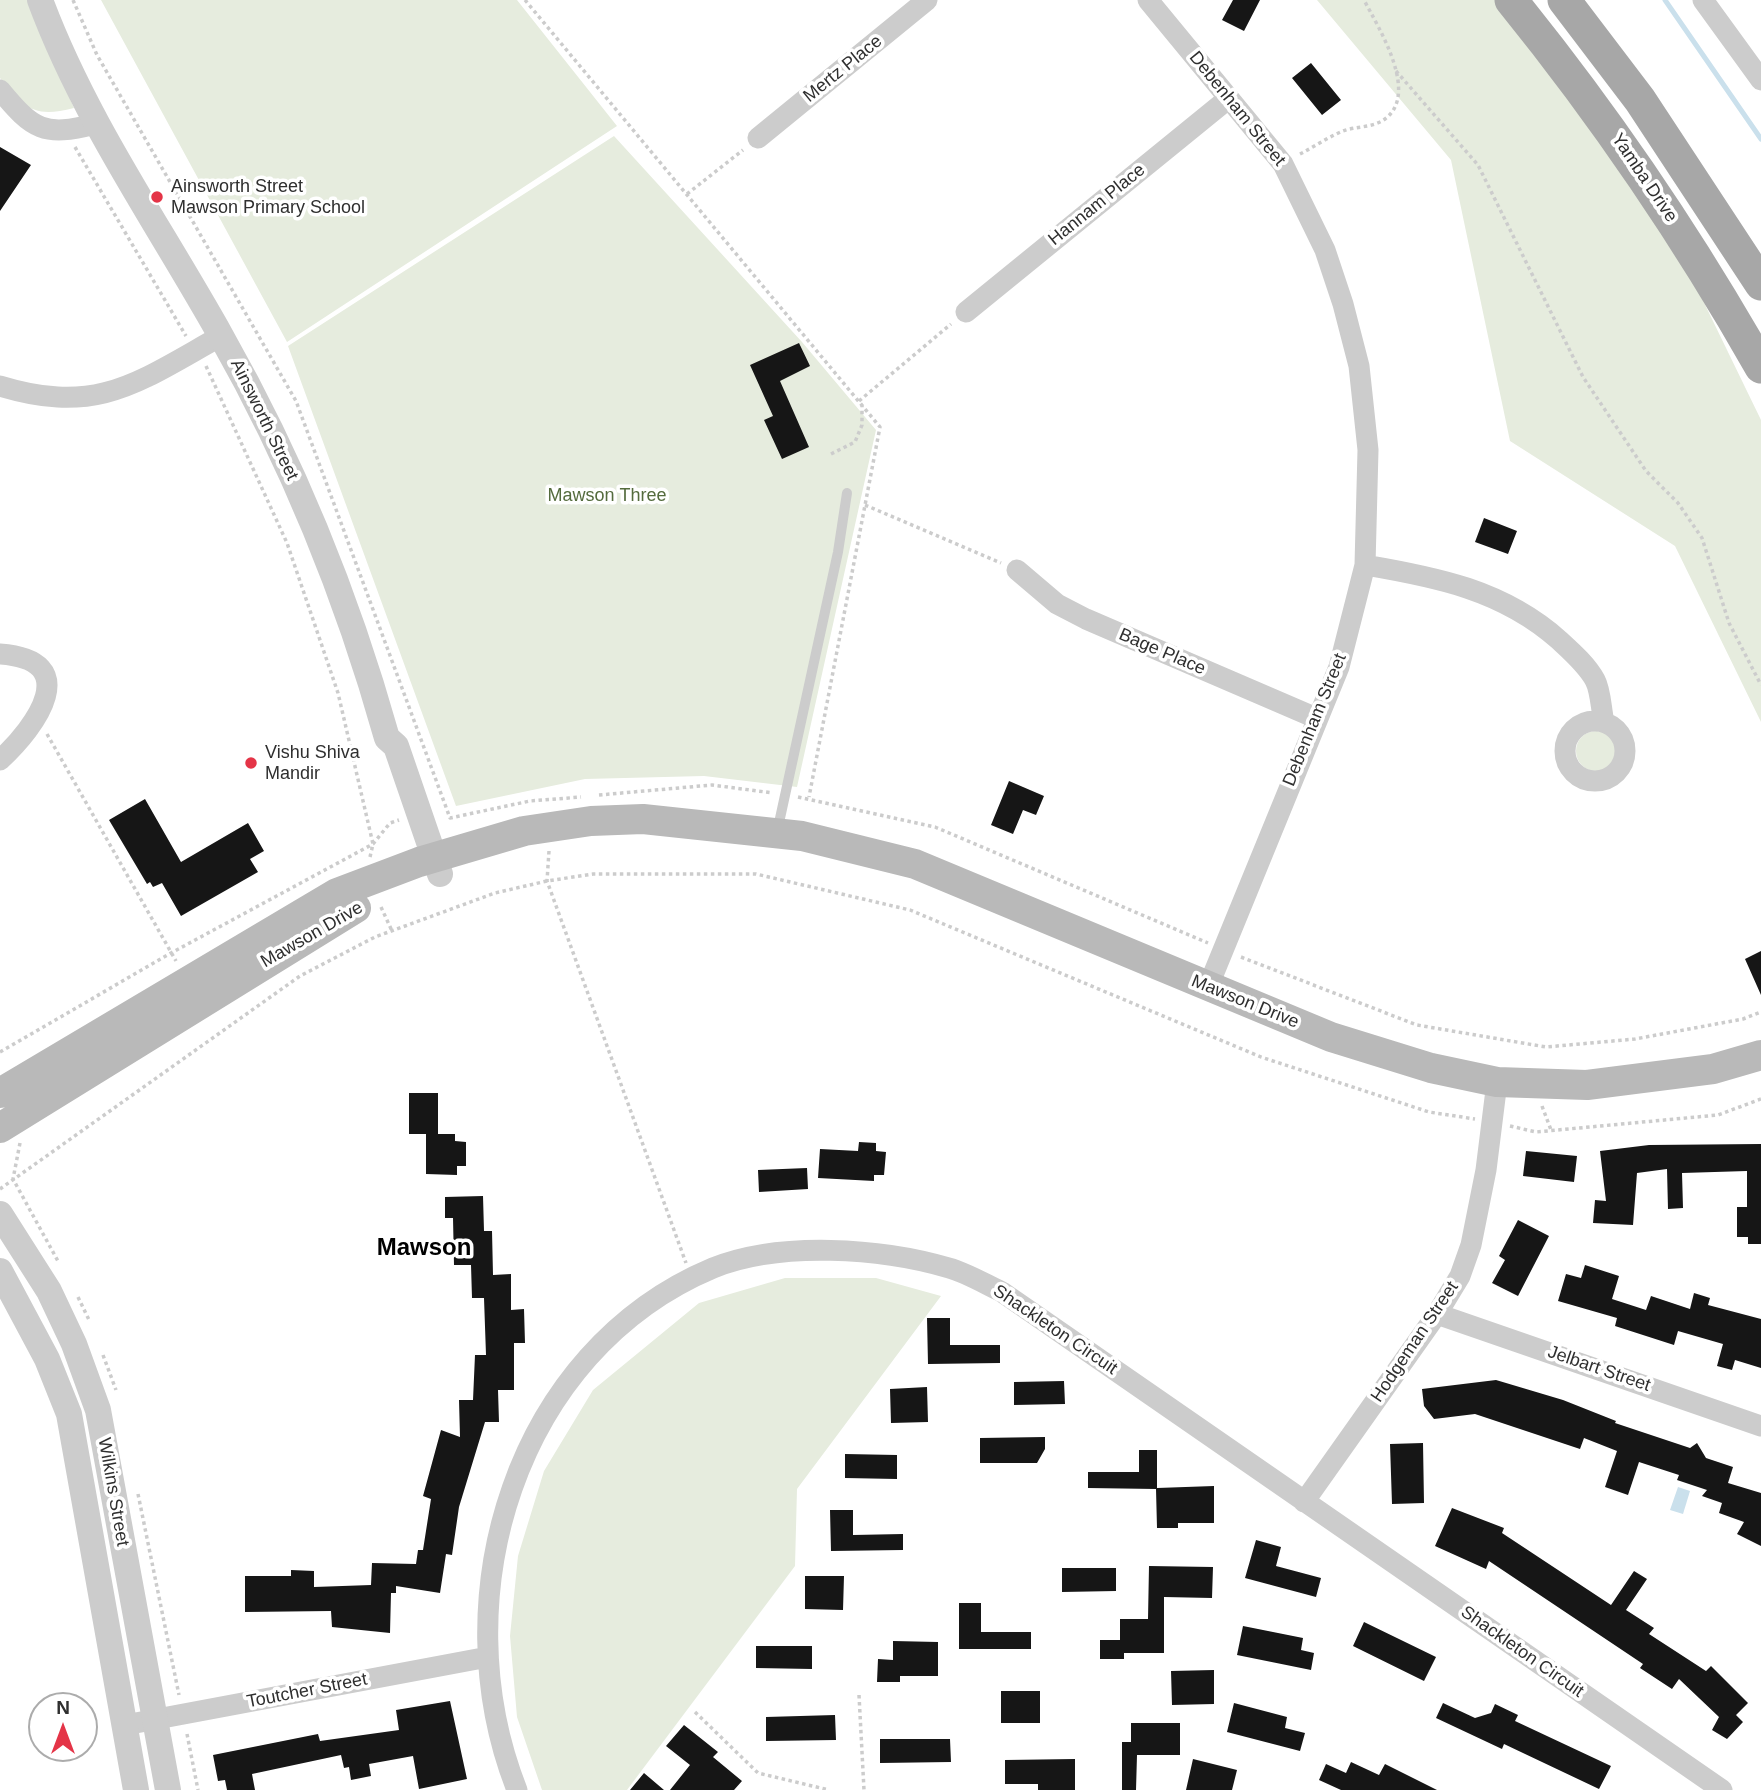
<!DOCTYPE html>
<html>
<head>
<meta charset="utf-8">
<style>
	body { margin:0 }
	#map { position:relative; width:1761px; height:1790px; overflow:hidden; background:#fff; font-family:Arial,sans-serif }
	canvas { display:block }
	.north { position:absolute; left:28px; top:1692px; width:70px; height:70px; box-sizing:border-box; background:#fff; border:2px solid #acacac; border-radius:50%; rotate:0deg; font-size:19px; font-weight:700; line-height:28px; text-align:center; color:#2f2f2f }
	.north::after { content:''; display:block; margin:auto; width:24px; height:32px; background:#e43447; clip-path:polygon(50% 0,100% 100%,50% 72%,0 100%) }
</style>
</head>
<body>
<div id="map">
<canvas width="1761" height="1790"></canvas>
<div class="north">N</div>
</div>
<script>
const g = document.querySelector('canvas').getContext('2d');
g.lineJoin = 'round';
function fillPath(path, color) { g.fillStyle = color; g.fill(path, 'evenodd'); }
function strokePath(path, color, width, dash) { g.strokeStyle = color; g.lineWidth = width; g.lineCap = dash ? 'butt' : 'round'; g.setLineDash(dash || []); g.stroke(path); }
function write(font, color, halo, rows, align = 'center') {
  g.font = font + ' Arial,sans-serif'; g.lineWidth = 7; g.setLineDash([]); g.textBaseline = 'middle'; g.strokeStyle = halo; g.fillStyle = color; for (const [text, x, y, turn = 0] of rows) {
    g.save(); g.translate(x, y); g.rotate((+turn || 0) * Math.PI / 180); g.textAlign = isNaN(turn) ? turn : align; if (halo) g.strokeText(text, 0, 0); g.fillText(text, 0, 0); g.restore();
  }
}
fillPath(new Path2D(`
	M 0,0 L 28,0 L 74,108 C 34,118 25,109 0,78 Z
	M 101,0 L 517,0 L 617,126 L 287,342 Z
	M 1317,0 L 1498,0 L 1677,247 L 1761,420 L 1761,722 L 1675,546 L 1510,441 L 1451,160 Z
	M 614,136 L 802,342 L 876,430 L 797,787 L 704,776 L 585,779 L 456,806 L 288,346 Z
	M1576 751a20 20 0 1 1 40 0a20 20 0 1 1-40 0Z
	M 785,1278 L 876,1278 L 941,1296 L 797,1489 L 795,1566 L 627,1790 L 542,1790 L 517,1717 L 510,1636 L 518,1556 L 544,1471 L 593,1390 L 699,1303 Z`), '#e6ecde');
fillPath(new Path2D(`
	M 1678,1487 L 1690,1491 L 1683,1514 L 1670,1510 Z`), '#cae0ec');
strokePath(new Path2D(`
	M 1665,0 L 1761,139`), '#cae0ec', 5);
fillPath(new Path2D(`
	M 1233,0 L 1260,0 L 1244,31 L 1222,20 Z
	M 1311,63 L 1341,100 L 1322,115 L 1292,78 Z
	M 0,147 L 31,165 L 0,211 Z
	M 799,343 L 810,366 L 780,381 L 809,447 L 782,459 L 764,420 L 773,416 L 750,365 Z
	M 1484,518 L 1517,531 L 1508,554 L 1475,542 Z
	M 1009,781 L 1044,796 L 1036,815 L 1023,810 L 1013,834 L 991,825 Z
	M 145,799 L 181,862 L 248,823 L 264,851 L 250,859 L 258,872 L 181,916 L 162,883 L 153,887 L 150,882 L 147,884 L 109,820 Z
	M 1761,951 L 1761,995 L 1745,959 Z
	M 409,1093 L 438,1093 L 438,1134 L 455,1134 L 455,1141 L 466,1142 L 466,1166 L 457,1166 L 457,1175 L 426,1174 L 426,1134 L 409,1134 Z
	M 859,1142 L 876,1143 L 876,1151 L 886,1152 L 884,1175 L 874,1175 L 874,1181 L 818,1178 L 820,1149 L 858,1151 Z
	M 1761,1144 L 1761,1244 L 1748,1244 L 1748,1237 L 1737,1237 L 1737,1207 L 1747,1207 L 1747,1171 L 1682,1173 L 1683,1208 L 1668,1209 L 1667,1169 L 1637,1173 L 1633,1225 L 1593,1223 L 1595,1200 L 1606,1201 L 1600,1151 L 1649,1145 Z
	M 1526,1151 L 1577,1156 L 1574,1182 L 1523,1176 Z
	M 807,1168 L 808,1189 L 759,1192 L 758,1170 Z
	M 483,1196 L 484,1231 L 492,1231 L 493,1275 L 511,1274 L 511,1310 L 524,1309 L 525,1343 L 514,1343 L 514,1390 L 498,1390 L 499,1422 L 485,1422 L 459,1507 L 452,1555 L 446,1554 L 440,1593 L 396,1586 L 396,1593 L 391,1593 L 390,1633 L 332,1627 L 331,1611 L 245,1612 L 245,1576 L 291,1576 L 291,1570 L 314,1571 L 314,1587 L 371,1585 L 372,1563 L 416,1564 L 418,1550 L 423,1550 L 431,1499 L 423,1496 L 441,1430 L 460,1437 L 459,1400 L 473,1400 L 475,1355 L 486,1355 L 484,1298 L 472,1298 L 471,1265 L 454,1265 L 453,1218 L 445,1218 L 445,1197 Z
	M 1518,1220 L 1549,1236 L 1518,1296 L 1492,1283 L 1505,1260 L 1499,1256 Z
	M 1585,1265 L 1619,1276 L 1612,1299 L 1646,1310 L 1651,1296 L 1690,1309 L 1694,1293 L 1710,1298 L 1708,1305 L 1761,1319 L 1761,1368 L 1735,1360 L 1732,1370 L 1717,1366 L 1723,1344 L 1678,1331 L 1674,1345 L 1615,1326 L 1617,1318 L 1558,1301 L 1566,1274 L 1581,1278 Z
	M 927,1318 L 950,1318 L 950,1345 L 1000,1345 L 1000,1363 L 928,1364 Z
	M 1496,1380 L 1563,1400 L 1616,1421 L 1615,1423 L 1690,1448 L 1697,1443 L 1706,1458 L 1733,1467 L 1728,1483 L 1761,1493 L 1761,1546 L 1737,1534 L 1744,1522 L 1719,1513 L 1722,1503 L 1702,1496 L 1707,1490 L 1677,1480 L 1679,1475 L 1639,1462 L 1628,1495 L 1605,1487 L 1617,1451 L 1584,1438 L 1580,1449 L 1475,1414 L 1434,1419 L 1424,1406 L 1422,1389 Z
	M 1064,1381 L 1065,1404 L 1014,1405 L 1014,1382 Z
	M 927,1387 L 928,1422 L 891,1423 L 890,1389 Z
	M 1045,1437 L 1045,1449 L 1037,1463 L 980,1463 L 980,1438 Z
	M 1423,1443 L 1424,1503 L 1392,1504 L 1390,1444 Z
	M 1139,1450 L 1157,1450 L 1157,1488 L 1214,1486 L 1214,1523 L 1178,1523 L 1178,1528 L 1157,1528 L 1156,1489 L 1088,1488 L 1088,1472 L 1139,1472 Z
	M 845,1454 L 897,1455 L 897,1479 L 845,1478 Z
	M 1452,1508 L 1504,1528 L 1502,1533 L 1611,1605 L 1634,1571 L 1647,1579 L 1626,1610 L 1654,1628 L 1649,1634 L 1706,1671 L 1711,1666 L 1748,1703 L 1736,1715 L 1743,1722 L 1727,1739 L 1712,1730 L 1719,1717 L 1679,1679 L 1672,1689 L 1640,1668 L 1643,1664 L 1489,1561 L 1486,1569 L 1435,1546 Z
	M 830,1510 L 853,1510 L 853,1535 L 903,1534 L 903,1550 L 831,1551 Z
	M 1256,1540 L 1281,1547 L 1276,1566 L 1321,1578 L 1316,1597 L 1245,1578 Z
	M 1149,1566 L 1213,1567 L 1212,1598 L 1164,1597 L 1164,1653 L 1124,1653 L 1124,1659 L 1100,1659 L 1100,1640 L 1120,1640 L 1120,1619 L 1148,1619 Z
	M 1062,1568 L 1116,1568 L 1116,1591 L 1062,1592 Z
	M 805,1576 L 844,1576 L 843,1610 L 805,1609 Z
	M 959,1603 L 981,1603 L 981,1632 L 1031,1632 L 1031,1649 L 959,1649 Z
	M 1364,1622 L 1436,1657 L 1424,1681 L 1353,1646 Z
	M 1243,1626 L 1303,1638 L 1301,1650 L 1314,1653 L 1311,1670 L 1237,1655 Z
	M 893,1641 L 938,1642 L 938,1676 L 900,1676 L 900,1682 L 877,1682 L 878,1659 L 893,1660 Z
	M 756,1646 L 812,1646 L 812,1669 L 756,1668 Z
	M 1214,1670 L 1214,1704 L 1172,1705 L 1171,1671 Z
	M 1001,1691 L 1040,1691 L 1040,1723 L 1001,1723 Z
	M 450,1701 L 467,1779 L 419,1789 L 413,1756 L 369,1764 L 371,1776 L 351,1780 L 349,1767 L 344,1768 L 341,1755 L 252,1774 L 255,1790 L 227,1790 L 225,1780 L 218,1781 L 213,1755 L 318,1734 L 320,1741 L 399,1730 L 396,1710 Z
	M 1234,1703 L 1287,1717 L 1285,1728 L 1305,1733 L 1300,1751 L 1227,1732 Z
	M 1443,1703 L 1475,1718 L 1491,1713 L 1495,1704 L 1518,1715 L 1515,1721 L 1611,1766 L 1599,1789 L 1504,1744 L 1502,1749 L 1436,1718 Z
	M 835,1715 L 836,1740 L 766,1741 L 766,1717 Z
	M 1131,1723 L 1180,1723 L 1180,1755 L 1137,1755 L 1136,1790 L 1122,1790 L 1122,1742 L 1131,1742 Z
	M 684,1725 L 718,1752 L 713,1757 L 742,1781 L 734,1790 L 670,1790 L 690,1765 L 666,1746 Z
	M 880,1739 L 950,1739 L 951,1762 L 880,1763 Z
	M 1075,1759 L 1075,1790 L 1038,1790 L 1038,1784 L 1005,1784 L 1005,1760 Z
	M 1193,1759 L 1237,1770 L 1232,1790 L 1186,1790 Z
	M 1351,1762 L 1379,1775 L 1385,1764 L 1437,1790 L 1341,1790 L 1319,1780 L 1326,1764 L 1346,1773 Z
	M 644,1773 L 664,1790 L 630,1790 Z`), '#161616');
strokePath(new Path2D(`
	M 73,0 L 97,55 L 296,401 L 450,818 L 530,801 L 581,797
	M 525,0 L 880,427 L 809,797
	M 1396,71 L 1478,165 L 1583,377 L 1646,471 L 1678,503 L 1702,538 L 1729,623 L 1761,685
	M 75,147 L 186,336
	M 1300,154 C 1314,147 1328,137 1343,131 C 1356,126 1373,128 1385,119 C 1420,93 1378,27 1364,0
	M 687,194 L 743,150
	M 206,366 L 287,543 L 338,693 L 373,844 L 370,857
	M 859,401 L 951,324
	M 831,454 L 855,442 L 862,425 L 862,406
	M 865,505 L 1001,563
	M 47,734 L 176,961
	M 599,795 L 712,785 L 773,793
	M 798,797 L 935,827 L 1208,943
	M 549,851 L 547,881 L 686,1263
	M 381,907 L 392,931
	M 1241,957 L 1417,1025 L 1546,1047 L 1635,1039 L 1743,1019 L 1761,1012
	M 0,1052 L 171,953 L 373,844 L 390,823 L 399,820
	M 1542,1106 L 1551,1130
	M 1510,1126 L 1536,1132 L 1718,1115 L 1761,1099
	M 20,1143 L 13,1179 L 59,1263
	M 0,1189 L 300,976 L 375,937 L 495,893 L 547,881 L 593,874 L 756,874 L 910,910 L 1261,1057 L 1429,1112 L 1475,1119
	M 78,1297 L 90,1322
	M 103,1355 L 116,1390
	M 138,1494 L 179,1695
	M 859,1695 L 864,1790
	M 695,1712 L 758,1773 L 829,1790
	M 187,1734 L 198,1790`), '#ccc', 3.5, [3.5, 3.5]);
strokePath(new Path2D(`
	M 777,832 L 838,552 L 847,493`), '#ccc', 10);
strokePath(new Path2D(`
	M 1148,0 L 1283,164 L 1325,250 L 1343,304 L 1359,366 L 1368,450 L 1365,565 L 1339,667 L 1208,987
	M 1703,0 L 1761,80
	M 0,90 C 33,130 44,137 95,124
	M 758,138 L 927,0
	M 966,312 L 1229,98
	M 0,386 C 98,416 138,382 221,336
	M 1365,565 C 1436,577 1503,590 1559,640 C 1571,651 1587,665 1595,680 C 1601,691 1601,710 1604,722
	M 1017,570 L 1057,604 L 1086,619 L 1316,718
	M 0,654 C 84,660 37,726 0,760
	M1565 751a30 30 0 1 1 60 0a30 30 0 1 1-60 0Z
	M 1437,1314 L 1761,1426
	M 1304,1502 L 1437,1314 L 1460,1276 L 1471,1245 L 1486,1170 L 1497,1082
	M 125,1725 L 488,1657
	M 517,1790 C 441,1598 515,1351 713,1268 C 780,1241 881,1248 949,1268 C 967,1273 985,1284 1002,1292 L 1722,1790`), '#ccc', 21);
strokePath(new Path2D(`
	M 40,0 C 85,121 159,225 221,336 C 292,461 348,599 387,738 L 396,746 L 440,874
	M 0,1214 L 49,1291 L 74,1344 L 98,1410 L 168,1790
	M 0,1271 L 47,1359 L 69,1414 L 136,1790`), '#ccc', 26);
strokePath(new Path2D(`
	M 0,1093 L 337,893 L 419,862 L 524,831 L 591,821 L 643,819 L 802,836 L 915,864 L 1331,1037 L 1431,1068 L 1497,1082 L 1587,1085 L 1713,1069 L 1761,1055
	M 0,1128 L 356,908`), '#b9b9b9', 30);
strokePath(new Path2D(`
	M 1511,0 C 1605,116 1688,238 1761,367
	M 1564,0 L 1640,100 L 1761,284`), '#a7a7a7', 33);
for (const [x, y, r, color] of [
	[157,197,7,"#e43447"],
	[251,763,7,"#e43447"]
]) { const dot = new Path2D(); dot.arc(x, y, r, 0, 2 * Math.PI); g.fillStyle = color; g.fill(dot); strokePath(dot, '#fff', 2.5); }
write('18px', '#2f2f2f', '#fff', [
	["Mertz Place",843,69,-39],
	["Debenham Street",1237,109,51],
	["Yamba Drive",1644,178,56],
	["Hannam Place",1097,205,-39],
	["Ainsworth Street",264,420,64],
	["Bage Place",1162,652,23],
	["Debenham Street",1315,720,-68],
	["Mawson Drive",312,935,-30],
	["Mawson Drive",1245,1002,22],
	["Shackleton Circuit",1055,1330,34],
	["Hodgeman Street",1415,1342,-56],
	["Jelbart Street",1599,1369,19],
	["Wilkins Street",113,1492,80],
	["Shackleton Circuit",1522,1652,35],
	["Toutcher Street",307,1691,-11]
]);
write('18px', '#2f2f2f', '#fff', [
	["Ainsworth Street",171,187],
	["Mawson Primary School",171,208],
	["Vishu Shiva",265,753],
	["Mandir",265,774]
], 'left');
write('18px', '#546b3d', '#fff', [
	["Mawson Three",607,496]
]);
write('bold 24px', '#000', '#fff', [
	["Mawson",424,1248]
]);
</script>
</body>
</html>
